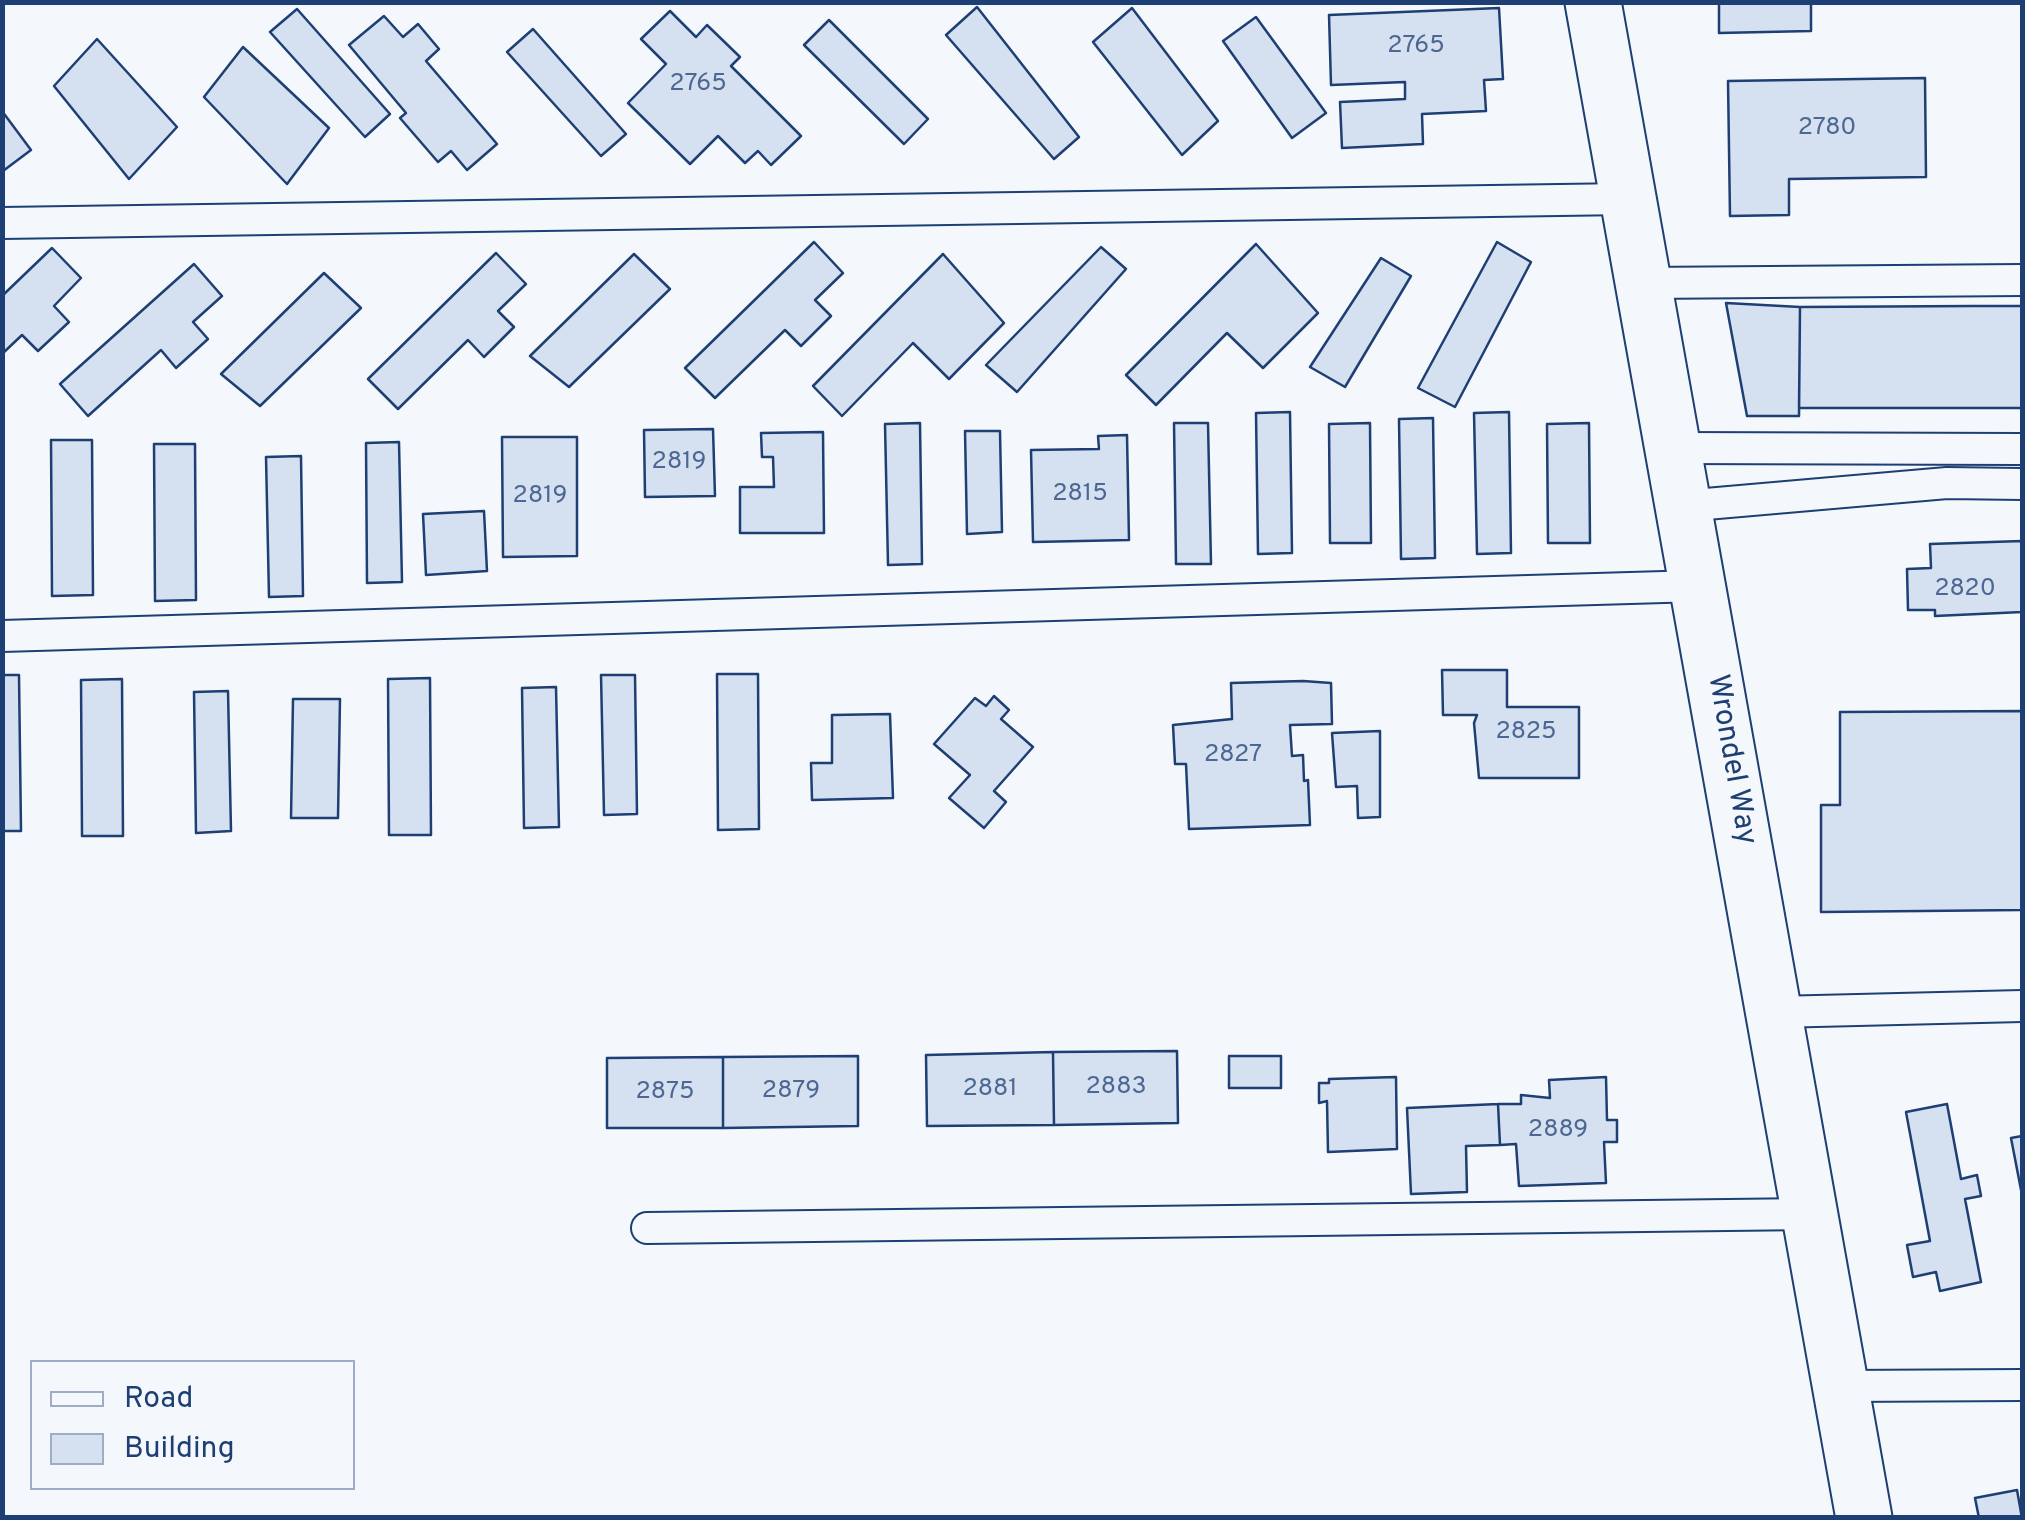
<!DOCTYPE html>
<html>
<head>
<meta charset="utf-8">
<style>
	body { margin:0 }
	#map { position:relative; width:2025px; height:1520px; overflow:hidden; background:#f4f7fb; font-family:Overpass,sans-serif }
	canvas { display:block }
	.frame { position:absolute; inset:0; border:5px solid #1d3f73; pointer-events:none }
	.legend { position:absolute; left:30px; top:1360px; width:325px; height:130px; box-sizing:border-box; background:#f4f7fb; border:2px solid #9eadc5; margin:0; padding:12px 18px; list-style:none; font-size:30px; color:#1d3f73 }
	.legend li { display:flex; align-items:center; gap:20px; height:50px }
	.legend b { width:50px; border:2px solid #9eadc5 }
</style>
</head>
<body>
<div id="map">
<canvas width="2025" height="1520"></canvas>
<div class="frame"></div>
<ul class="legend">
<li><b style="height:12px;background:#f4f7fb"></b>Road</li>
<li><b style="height:28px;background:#d5e0f0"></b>Building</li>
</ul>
</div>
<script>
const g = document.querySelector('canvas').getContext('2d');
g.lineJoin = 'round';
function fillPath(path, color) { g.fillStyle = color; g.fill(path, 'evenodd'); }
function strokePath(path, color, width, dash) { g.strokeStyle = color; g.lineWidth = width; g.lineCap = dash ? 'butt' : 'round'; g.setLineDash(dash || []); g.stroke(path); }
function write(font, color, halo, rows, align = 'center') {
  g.font = font + ' Overpass,sans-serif'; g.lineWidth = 8; g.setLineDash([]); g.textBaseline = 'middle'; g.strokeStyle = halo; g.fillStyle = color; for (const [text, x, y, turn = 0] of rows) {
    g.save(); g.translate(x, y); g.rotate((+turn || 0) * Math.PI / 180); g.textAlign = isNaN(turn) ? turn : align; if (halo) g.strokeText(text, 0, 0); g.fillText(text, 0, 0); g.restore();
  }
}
const building = new Path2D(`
	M 1719,2 L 1811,2 L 1811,31 L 1719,33 Z
	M 977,7 L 1079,137 L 1054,159 L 946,35 Z
	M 1132,8 L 1218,121 L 1182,155 L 1093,42 Z
	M 1499,8 L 1503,79 L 1484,80 L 1486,111 L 1422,114 L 1423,144 L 1342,148 L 1340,102 L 1405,99 L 1405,82 L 1331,85 L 1329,15 Z
	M 297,9 L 390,114 L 365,137 L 270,32 Z
	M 670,11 L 696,37 L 707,25 L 740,57 L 731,66 L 801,136 L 771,165 L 758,151 L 745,163 L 718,136 L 690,164 L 628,103 L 666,64 L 641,39 Z
	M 384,16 L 403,37 L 418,24 L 439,49 L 426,61 L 497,144 L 467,170 L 451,151 L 438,162 L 400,118 L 406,113 L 349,45 Z
	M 1256,17 L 1326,113 L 1292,138 L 1223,41 Z
	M 829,20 L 928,119 L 904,144 L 804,45 Z
	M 533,29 L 626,134 L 601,156 L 507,52 Z
	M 97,39 L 177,127 L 129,179 L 54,86 Z
	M 243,47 L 329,128 L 287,184 L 204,97 Z
	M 1925,78 L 1926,177 L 1789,179 L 1789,215 L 1730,216 L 1728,81 Z
	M 2,111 L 31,150 L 3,171 L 2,170 Z
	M 814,242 L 843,273 L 815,300 L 831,316 L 801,346 L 785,330 L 715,398 L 685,368 Z
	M 1497,242 L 1531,262 L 1455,407 L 1418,388 Z
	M 1256,244 L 1318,313 L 1263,368 L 1227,333 L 1156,405 L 1126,375 Z
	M 1101,247 L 1126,269 L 1017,392 L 986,365 Z
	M 52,248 L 81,278 L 54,306 L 69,322 L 38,351 L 22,335 L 2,354 L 2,296 Z
	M 496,253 L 526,284 L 498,311 L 514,327 L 484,357 L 468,340 L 398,409 L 368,379 Z
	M 634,254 L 670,289 L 569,387 L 530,356 Z
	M 943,254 L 1004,323 L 949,379 L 913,343 L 842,416 L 813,386 Z
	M 1381,258 L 1411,276 L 1345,387 L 1310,367 Z
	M 194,264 L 222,296 L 193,322 L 208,339 L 176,368 L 161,350 L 88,416 L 60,384 Z
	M 324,273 L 361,308 L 260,406 L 221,374 Z
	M 1726,303 L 1800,307 L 1799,416 L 1747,416 Z
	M 1973,306 L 2022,306 L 2022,408 L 1799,408 L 1800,307 Z
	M 1290,412 L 1292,553 L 1258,554 L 1256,413 Z
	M 1509,412 L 1511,553 L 1477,554 L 1474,413 Z
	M 1433,418 L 1435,558 L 1401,559 L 1399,419 Z
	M 920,423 L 922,564 L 888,565 L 885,424 Z
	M 1174,423 L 1208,423 L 1211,564 L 1176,564 Z
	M 1370,423 L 1371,543 L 1330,543 L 1329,424 Z
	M 1589,423 L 1590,543 L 1548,543 L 1547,424 Z
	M 713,429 L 715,496 L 645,497 L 644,430 Z
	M 965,431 L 1000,431 L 1002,532 L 967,534 Z
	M 823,432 L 824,533 L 740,533 L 740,487 L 774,487 L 773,457 L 762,457 L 761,433 Z
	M 1127,435 L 1129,540 L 1033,542 L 1031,450 L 1099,449 L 1098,436 Z
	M 502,437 L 577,437 L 577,556 L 503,557 Z
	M 51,440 L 92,440 L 93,595 L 52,596 Z
	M 399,442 L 402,582 L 367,583 L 366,443 Z
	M 154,444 L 195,444 L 196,600 L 155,601 Z
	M 301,456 L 303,596 L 269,597 L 266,457 Z
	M 484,511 L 487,571 L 426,575 L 423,514 Z
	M 2022,541 L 2022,612 L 1935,616 L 1935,610 L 1908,610 L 1907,569 L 1931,568 L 1930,544 Z
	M 1442,670 L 1507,670 L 1507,707 L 1579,707 L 1579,778 L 1479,778 L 1474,723 L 1477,715 L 1443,715 Z
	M 717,674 L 758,674 L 759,829 L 718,830 Z
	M 2,675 L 19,675 L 21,831 L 2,831 Z
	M 601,675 L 635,675 L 637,814 L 604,815 Z
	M 430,678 L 431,835 L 389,835 L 388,679 Z
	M 122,679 L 123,836 L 82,836 L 81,680 Z
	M 1303,681 L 1331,683 L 1332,724 L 1290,725 L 1292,756 L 1303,755 L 1304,781 L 1308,780 L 1310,825 L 1189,829 L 1186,764 L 1175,764 L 1173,725 L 1232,719 L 1231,683 Z
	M 556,687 L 559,827 L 524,828 L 522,688 Z
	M 228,691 L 231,831 L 196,833 L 194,692 Z
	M 994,696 L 1009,710 L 1001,719 L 1033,747 L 994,791 L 1006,802 L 984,828 L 949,798 L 970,775 L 934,744 L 975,698 L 986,706 Z
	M 293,699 L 340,699 L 338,818 L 291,818 Z
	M 2022,711 L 2022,910 L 1821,912 L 1821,805 L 1840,805 L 1840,712 Z
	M 890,714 L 893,798 L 812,800 L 811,763 L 832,763 L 832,715 Z
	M 1380,731 L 1380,817 L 1358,818 L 1357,786 L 1336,787 L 1332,733 Z
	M 1177,1051 L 1178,1123 L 1054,1125 L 1053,1052 Z
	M 1053,1052 L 1054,1125 L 927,1126 L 926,1055 Z
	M 858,1056 L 858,1126 L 723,1128 L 723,1057 Z
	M 1229,1056 L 1281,1056 L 1281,1088 L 1229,1088 Z
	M 723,1057 L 723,1128 L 607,1128 L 607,1058 Z
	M 1396,1077 L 1397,1149 L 1328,1152 L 1327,1101 L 1319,1103 L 1319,1083 L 1329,1083 L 1329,1079 Z
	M 1606,1077 L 1607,1120 L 1617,1120 L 1617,1142 L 1604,1142 L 1606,1183 L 1519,1186 L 1516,1144 L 1500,1145 L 1498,1104 L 1521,1104 L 1521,1095 L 1550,1098 L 1549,1080 Z
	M 1498,1104 L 1500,1145 L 1466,1146 L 1467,1192 L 1411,1194 L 1407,1108 Z
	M 1947,1104 L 1961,1179 L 1977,1175 L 1981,1196 L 1965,1199 L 1981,1282 L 1940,1291 L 1936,1272 L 1913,1277 L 1907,1245 L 1930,1241 L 1906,1112 Z
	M 2022,1136 L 2022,1195 L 2011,1138 Z
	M 2017,1490 L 2022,1518 L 1979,1518 L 1975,1498 Z`);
fillPath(building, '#d5e0f0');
strokePath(building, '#1d3f73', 2.5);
const lane = new Path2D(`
	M 2,223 L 1627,199
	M 1643,283 L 2022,280
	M 1673,448 L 2022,449
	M 1683,506 L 1947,483 L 2022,484
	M 2,636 L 1698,586
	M 1775,1012 L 2022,1006
	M 647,1228 L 1811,1214
	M 1842,1386 L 2022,1385`);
const secondary = new Path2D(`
	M 1593,2 L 1864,1518`);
strokePath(lane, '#1d3f73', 34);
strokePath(secondary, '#1d3f73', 59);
strokePath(lane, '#f4f7fb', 30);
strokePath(secondary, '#f4f7fb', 55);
write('25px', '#4b6792', null, [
	["2765",1416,47],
	["2765",698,85],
	["2780",1827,129],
	["2819",679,463],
	["2815",1080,495],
	["2819",540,497],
	["2820",1965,590],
	["2825",1526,733],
	["2827",1233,756],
	["2883",1116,1088],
	["2881",990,1090],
	["2879",791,1092],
	["2875",665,1093],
	["2889",1558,1131]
]);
write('30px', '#1d3f73', '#f4f7fb', [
	["Wrondel Way",1730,760,80]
]);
</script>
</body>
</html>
